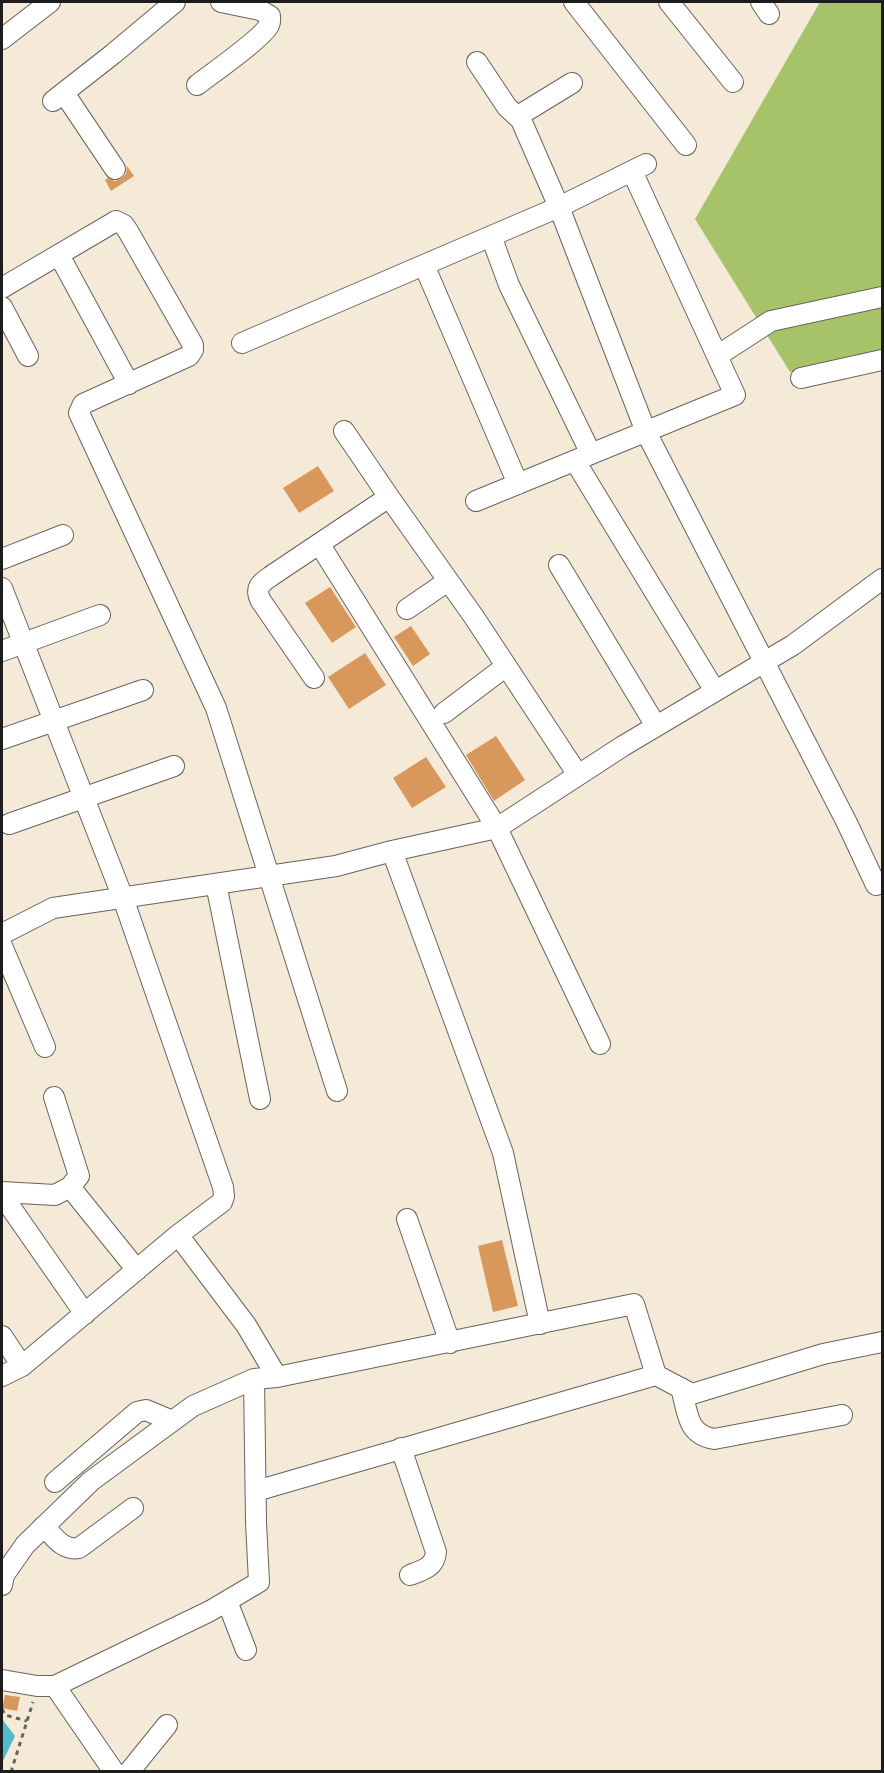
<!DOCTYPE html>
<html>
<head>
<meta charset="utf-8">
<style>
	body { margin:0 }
	#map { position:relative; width:884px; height:1773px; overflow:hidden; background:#f5e9d7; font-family:Delius,sans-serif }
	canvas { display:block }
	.frame { position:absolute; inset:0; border:3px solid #1c1c1c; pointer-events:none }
</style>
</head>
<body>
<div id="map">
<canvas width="884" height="1773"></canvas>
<div class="frame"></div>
</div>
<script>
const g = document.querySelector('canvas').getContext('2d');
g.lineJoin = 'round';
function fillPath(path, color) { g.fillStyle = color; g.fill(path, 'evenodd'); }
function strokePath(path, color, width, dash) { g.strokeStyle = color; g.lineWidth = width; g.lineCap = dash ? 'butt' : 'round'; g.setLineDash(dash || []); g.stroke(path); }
fillPath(new Path2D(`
	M 820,2 L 882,2 L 882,352 L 790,372 L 695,219 Z`), '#a7c36a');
fillPath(new Path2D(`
	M 2,1719 L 15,1736 L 2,1763 Z`), '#52bbcf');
fillPath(new Path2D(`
	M 127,166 L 134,176 L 111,191 L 105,180 L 108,178 L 115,181 L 121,179 L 126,174 Z
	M 318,466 L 334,491 L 299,513 L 283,488 Z
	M 330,587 L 356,627 L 332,643 L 305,603 Z
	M 411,626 L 430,654 L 413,666 L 394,637 Z
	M 365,653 L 386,685 L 349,709 L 328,677 Z
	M 496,736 L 525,780 L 494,801 L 466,755 Z
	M 426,757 L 446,787 L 412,808 L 393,778 Z
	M 502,1240 L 518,1306 L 493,1312 L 478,1246 Z
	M 5,1695 L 20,1697 L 17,1711 L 2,1708 Z`), '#d8985b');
const minor = new Path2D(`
	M 574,2 L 686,145
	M 669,2 L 733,82
	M 761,2 L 769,14
	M 2,39 L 50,2
	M 477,62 L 507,107 L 521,120 L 559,207 L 646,164
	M 197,85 C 211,74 263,38 269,25 C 271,21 270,20 270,16 L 260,10 L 221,2
	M 64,93 L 115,169
	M 53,101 L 113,54 L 175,2
	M 518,116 L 572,83
	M 491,236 L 509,285 L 591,454
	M 59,255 L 129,384
	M 424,265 L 518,484
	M 2,288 L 116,221 L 124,225 L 128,231 L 193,345 L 193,350 L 189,356 L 83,404 L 79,413 L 216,708 L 337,1091
	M 2,307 L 28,356
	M 242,343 L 559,207 L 646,432 L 847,823 L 876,885
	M 717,356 L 771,321 L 882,297
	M 801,378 L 882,360
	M 575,461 L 715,691
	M 389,497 L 474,617 L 578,775
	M 476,501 L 735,395 L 632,171
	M 320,545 L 497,828 L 600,1044
	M 2,559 L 63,535
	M 559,565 L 656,726
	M 2,588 L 123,898 L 223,1187 L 224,1196 L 222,1202 L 178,1235 L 22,1366 L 2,1376
	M 407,609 L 448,581
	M 2,651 L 100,615
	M 314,678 L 261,601 C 253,586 263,582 274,574 L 389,497 L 344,431
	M 444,713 L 505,667
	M 2,739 L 143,690
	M 9,824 L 174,766
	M 392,851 L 503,1153 L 540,1324
	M 216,884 L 260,1099
	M 2,934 L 53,908 L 336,866 L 392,851 L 497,828 L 623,746 L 793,645 L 882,579
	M 2,946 L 45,1047
	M 70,1187 L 137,1270
	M 2,1192 L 55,1195 L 70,1187 L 79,1176 L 54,1097
	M 2,1195 L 85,1314
	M 407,1219 L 450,1343
	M 178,1235 L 246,1325 L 277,1377
	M 2,1336 L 22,1366
	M 681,1388 C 688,1412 686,1434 714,1439 L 842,1415
	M 401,1448 L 436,1552 C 435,1567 423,1570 410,1575
	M 55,1482 L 137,1412 L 146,1410 L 172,1421
	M 256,1491 L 656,1375
	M 44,1526 C 54,1537 63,1551 79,1548 L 133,1508
	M 2,1585 L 4,1575 L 25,1545 L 91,1481 L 193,1406 L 254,1379
	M 227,1601 L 246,1650
	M 2,1680 L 37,1686 L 55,1686 L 210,1611 L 259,1582 L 256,1522 L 254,1379 L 277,1377 L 634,1304 L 656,1375 L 692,1394 L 823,1354 L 882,1342
	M 55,1686 L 114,1772
	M 129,1772 L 167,1725`);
strokePath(minor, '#68645d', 22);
strokePath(new Path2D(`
	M 2,1709 L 5,1715 L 27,1721
	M 11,1772 L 33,1702`), '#68645d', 3, [4.5, 4.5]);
strokePath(minor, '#fff', 20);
</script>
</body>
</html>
